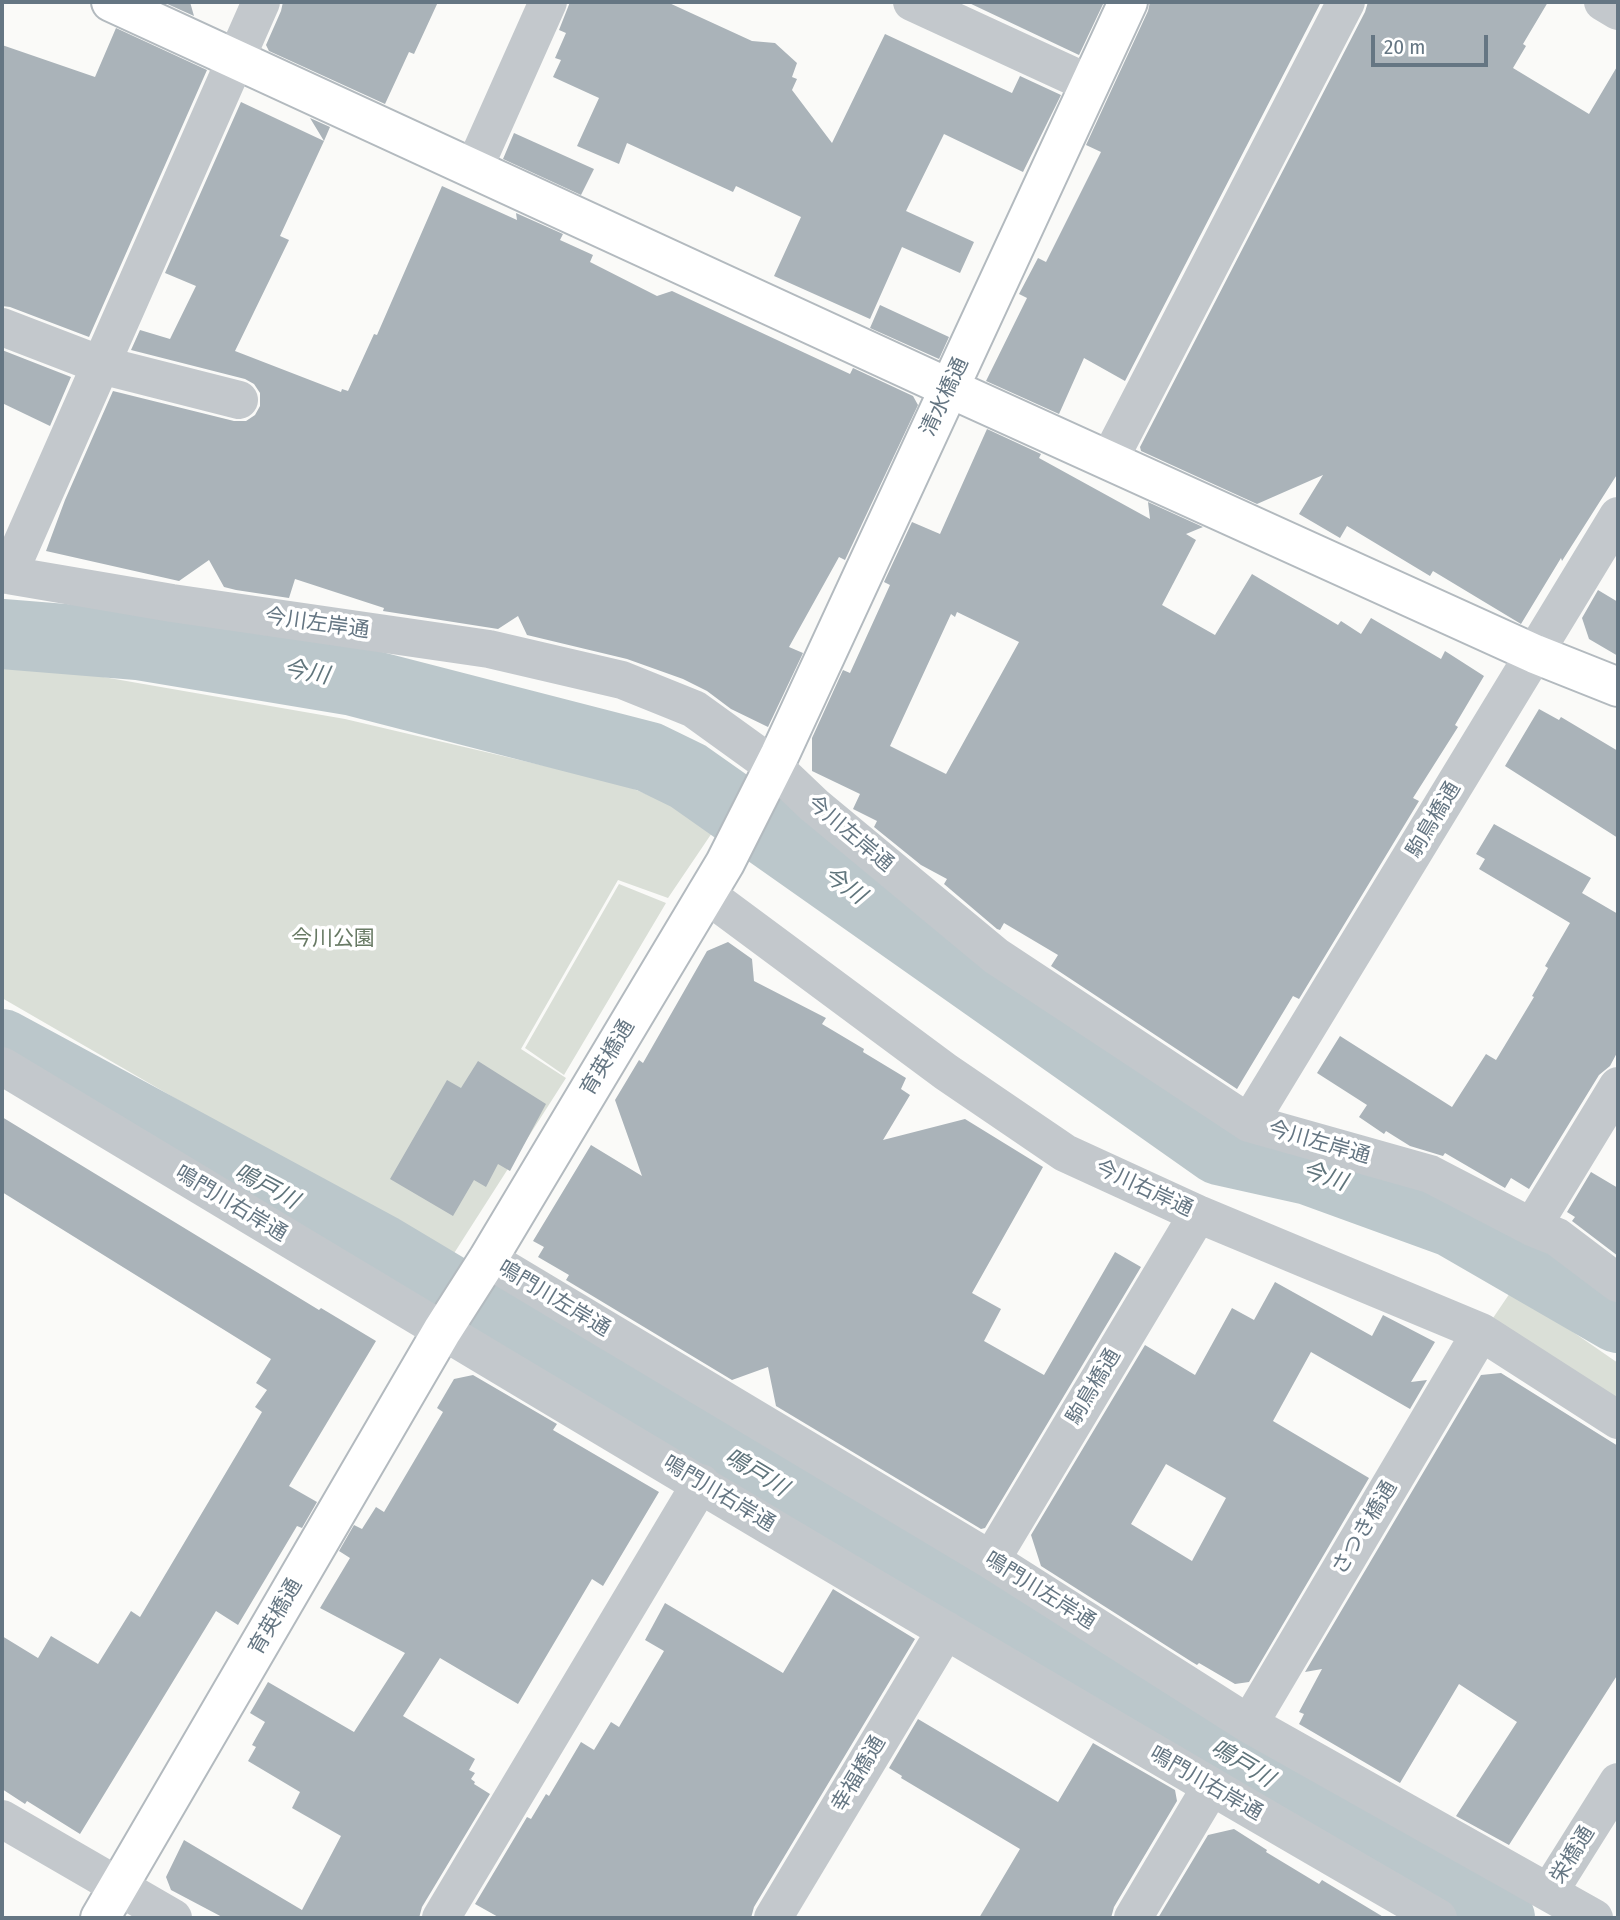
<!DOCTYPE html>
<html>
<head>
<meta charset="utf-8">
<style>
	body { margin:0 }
	#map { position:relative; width:1620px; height:1920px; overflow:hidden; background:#fafaf8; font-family:"Fira Sans Condensed",sans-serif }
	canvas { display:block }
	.frame { position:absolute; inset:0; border:4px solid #657683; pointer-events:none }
	.scale { position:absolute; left:1371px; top:35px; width:117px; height:32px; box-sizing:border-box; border:4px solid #657683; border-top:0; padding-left:9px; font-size:21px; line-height:24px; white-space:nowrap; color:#657683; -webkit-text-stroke:5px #fff; paint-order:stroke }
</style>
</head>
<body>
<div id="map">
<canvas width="1620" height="1920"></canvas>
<div class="frame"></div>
<div class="scale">20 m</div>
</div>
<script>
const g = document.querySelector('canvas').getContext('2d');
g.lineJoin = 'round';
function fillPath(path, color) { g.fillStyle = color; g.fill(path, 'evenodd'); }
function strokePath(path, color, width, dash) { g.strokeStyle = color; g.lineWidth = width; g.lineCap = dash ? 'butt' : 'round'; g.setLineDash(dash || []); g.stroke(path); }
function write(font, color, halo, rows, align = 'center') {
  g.font = font + ' "Fira Sans Condensed","Noto Sans JP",sans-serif'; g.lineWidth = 7; g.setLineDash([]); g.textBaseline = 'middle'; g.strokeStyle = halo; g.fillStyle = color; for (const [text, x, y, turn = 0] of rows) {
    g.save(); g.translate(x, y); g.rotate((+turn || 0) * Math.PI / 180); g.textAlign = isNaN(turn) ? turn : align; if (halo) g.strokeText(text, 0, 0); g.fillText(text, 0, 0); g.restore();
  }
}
fillPath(new Path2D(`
	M 2,668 L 86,674 L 345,719 L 622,784 L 718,824 L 668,898 L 618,880 L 521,1049 L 566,1078 L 451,1258 L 2,998 Z
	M 619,884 L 666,903 L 564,1075 L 525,1048 Z
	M 1512,1290 L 1618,1363 L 1618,1400 L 1493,1318 Z`), '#dadfd7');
strokePath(new Path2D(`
	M 2,634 L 138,645 L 354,681 L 649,757 L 688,776 L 1219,1150 L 1309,1170 L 1452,1222 L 1618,1318
	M 2,1044 L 381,1249 L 1500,1918`), '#bbc7cb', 70);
fillPath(new Path2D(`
	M 163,2 L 190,2 L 194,16 Z
	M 283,2 L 438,2 L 414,54 L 409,52 L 385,104 L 269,51 L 266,45 L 281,11 Z
	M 570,2 L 667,2 L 752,41 L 775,43 L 797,63 L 792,77 L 797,79 L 792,90 L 832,143 L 885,34 L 1012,93 L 1020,76 L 1061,95 L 1023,172 L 944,134 L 906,211 L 974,242 L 960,273 L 902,247 L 870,319 L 774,276 L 801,217 L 736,186 L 733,192 L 627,143 L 619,164 L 577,146 L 599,98 L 553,77 L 561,60 L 555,58 L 566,33 L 559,30 Z
	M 967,2 L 1104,2 L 1079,55 Z
	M 1150,2 L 1321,2 L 1125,381 L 1084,358 L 1059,414 L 986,381 L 1027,298 L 1019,294 L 1038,258 L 1046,262 L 1101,152 L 1086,145 L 1148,11 Z
	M 1368,2 L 1548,2 L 1523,44 L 1526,46 L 1513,68 L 1589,114 L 1618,65 L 1618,473 L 1562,561 L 1561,558 L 1521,624 L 1433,571 L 1430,576 L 1347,526 L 1340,538 L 1299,514 L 1323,475 L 1257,504 L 1141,451 L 1140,447 L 1365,12 Z
	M 116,28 L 207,70 L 89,337 L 10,307 L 2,306 L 2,45 L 95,77 Z
	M 241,102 L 324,141 L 280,236 L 289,240 L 235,351 L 341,392 L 342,389 L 348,391 L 374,334 L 377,335 L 442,186 L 517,220 L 516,213 L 563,234 L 560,240 L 593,255 L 590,262 L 657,296 L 672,291 L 850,374 L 853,368 L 913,396 L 918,405 L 845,560 L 839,557 L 789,647 L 803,653 L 768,727 L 731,709 L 707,691 L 683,679 L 627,659 L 527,635 L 518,616 L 498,629 L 383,611 L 384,608 L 295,579 L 289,598 L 236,590 L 224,587 L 209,560 L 179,581 L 46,551 L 65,500 L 113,391 L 234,421 L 246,421 L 255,415 L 260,406 L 260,393 L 254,384 L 245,379 L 131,350 L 140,330 L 170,339 L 196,286 L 165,273 Z
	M 310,118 L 330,127 L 324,141 Z
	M 514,133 L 594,169 L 581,195 L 503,159 Z
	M 880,305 L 949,337 L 939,359 L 870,328 Z
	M 2,350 L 71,377 L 50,426 L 2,403 Z
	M 987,429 L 1041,454 L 1039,458 L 1150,519 L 1148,502 L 1203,527 L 1186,534 L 1196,540 L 1162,605 L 1215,635 L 1252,574 L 1338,625 L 1341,621 L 1361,634 L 1371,618 L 1441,659 L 1445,651 L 1484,676 L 1455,725 L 1458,727 L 1413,798 L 1419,801 L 1299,999 L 1293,996 L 1237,1089 L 1051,966 L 1058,955 L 1004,923 L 1000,930 L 997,929 L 944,884 L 947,879 L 921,865 L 874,827 L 877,821 L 853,809 L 860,794 L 812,771 L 812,738 L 843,670 L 850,673 L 890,585 L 884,582 L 912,522 L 940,534 ZM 957,612 L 1019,642 L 946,774 L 890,746 L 951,614 L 955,617 Z
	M 1598,590 L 1618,602 L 1618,656 L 1589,639 L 1582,618 Z
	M 1539,709 L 1559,720 L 1561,717 L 1618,751 L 1618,838 L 1505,766 Z
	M 1494,824 L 1591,878 L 1582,893 L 1618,914 L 1618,1051 L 1610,1066 L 1599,1075 L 1529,1189 L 1511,1178 L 1505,1188 L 1445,1153 L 1443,1156 L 1410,1146 L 1386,1131 L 1384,1134 L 1359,1117 L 1367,1105 L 1317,1073 L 1340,1036 L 1452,1107 L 1486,1054 L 1496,1060 L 1534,997 L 1532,996 L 1548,968 L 1545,966 L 1570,923 L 1479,869 L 1485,859 L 1476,854 Z
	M 728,942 L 752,959 L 754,981 L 826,1018 L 822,1024 L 864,1049 L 863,1052 L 906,1078 L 901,1089 L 910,1095 L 883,1140 L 965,1119 L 1043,1167 L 972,1293 L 1001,1309 L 984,1341 L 1044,1375 L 1115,1252 L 1141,1267 L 985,1528 L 981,1529 L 776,1406 L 768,1367 L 732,1380 L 566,1280 L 569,1275 L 538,1257 L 544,1247 L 533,1241 L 591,1145 L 642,1176 L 615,1100 L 639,1060 L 643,1063 L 707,951 Z
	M 478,1061 L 546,1104 L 510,1171 L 498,1164 L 486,1187 L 474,1180 L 453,1216 L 390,1179 L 447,1080 L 461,1088 Z
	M 2,1117 L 319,1310 L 321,1308 L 376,1341 L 289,1486 L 317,1502 L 302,1528 L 297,1526 L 238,1625 L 216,1611 L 80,1834 L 27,1801 L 25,1804 L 2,1789 L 2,1636 L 38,1658 L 51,1636 L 98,1664 L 131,1611 L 140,1617 L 262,1412 L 255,1407 L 267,1390 L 256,1383 L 271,1359 L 2,1192 Z
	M 1591,1172 L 1618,1188 L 1618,1256 L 1572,1221 L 1575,1217 L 1567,1212 Z
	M 1275,1282 L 1372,1336 L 1383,1315 L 1435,1342 L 1411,1382 L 1427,1380 L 1410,1409 L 1311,1352 L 1273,1421 L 1369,1478 L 1249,1682 L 1235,1684 L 1199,1663 L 1197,1665 L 1192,1662 L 1041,1566 L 1031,1535 L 1145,1345 L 1195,1375 L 1232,1308 L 1254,1320 ZM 1166,1464 L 1226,1498 L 1192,1561 L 1131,1524 Z
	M 1501,1373 L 1618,1446 L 1618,1674 L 1509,1845 L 1456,1816 L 1517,1722 L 1459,1684 L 1400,1783 L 1299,1724 L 1304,1714 L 1299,1712 L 1322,1669 L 1305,1672 L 1481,1375 Z
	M 473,1375 L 557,1424 L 553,1430 L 659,1492 L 603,1586 L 592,1579 L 518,1704 L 440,1658 L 403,1716 L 475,1759 L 469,1770 L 475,1773 L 471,1779 L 475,1782 L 474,1784 L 490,1794 L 422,1907 L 419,1918 L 224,1918 L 171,1890 L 166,1877 L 184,1840 L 302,1910 L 341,1836 L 292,1808 L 300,1792 L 248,1761 L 256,1747 L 252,1745 L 265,1722 L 250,1713 L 268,1682 L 354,1732 L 405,1653 L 320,1608 L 350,1558 L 339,1551 L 354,1525 L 362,1529 L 376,1507 L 384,1512 L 443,1412 L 437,1408 L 454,1379 Z
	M 833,1589 L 915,1639 L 754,1907 L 751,1918 L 500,1918 L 475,1904 L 527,1817 L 531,1819 L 546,1794 L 549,1796 L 581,1742 L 594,1750 L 611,1722 L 619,1727 L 664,1651 L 645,1640 L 665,1603 L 783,1673 Z
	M 918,1719 L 1058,1802 L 1093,1743 L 1175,1790 L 1177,1801 L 1114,1907 L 1111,1918 L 979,1918 L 1020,1849 L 901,1778 L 902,1776 L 889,1768 Z
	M 1234,1829 L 1267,1850 L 1266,1852 L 1319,1884 L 1322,1880 L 1385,1918 L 1158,1918 L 1208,1835 Z`), '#aab3b9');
const secondary = new Path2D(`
	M 111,2 L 949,388 L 1535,654 L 1618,687
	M 100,1918 L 442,1331 L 488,1259 L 725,863 L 780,754 L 1128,2`);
strokePath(secondary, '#b3babf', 42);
strokePath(new Path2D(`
	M 912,2 L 1090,84
	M 1603,2 L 1618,11
	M 474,168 L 548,2
	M 2,327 L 101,365 L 239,400
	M 1109,460 L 1346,2
	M 2,574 L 172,603 L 489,649 L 622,680 L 694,709 L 773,766 L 814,805 L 996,956 L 1249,1123 L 1430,1174 L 1532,1227 L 1557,1237 L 1618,1283
	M 8,575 L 261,2
	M 706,894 L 946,1072 L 1065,1153 L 1198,1214 L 1481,1332 L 1618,1420
	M 2,1066 C 479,1353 956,1640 1438,1918
	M 1249,1123 L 1618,516
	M 1532,1227 L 1618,1086
	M 488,1259 L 991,1560 L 1249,1724 L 1594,1918
	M 991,1560 L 1198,1214
	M 1249,1724 L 1481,1332
	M 2,1819 L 173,1918
	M 1549,1892 L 1618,1782
	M 441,1918 L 701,1483
	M 773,1918 L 946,1630
	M 1133,1918 L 1211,1787`), '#c3c8cc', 38);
strokePath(secondary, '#fff', 38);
write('21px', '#657683', '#fff', [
	["清水橋通",945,397,-65],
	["今川左岸通",317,624,8],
	["駒鳥橋通",1434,820,-59],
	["今川左岸通",850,834,40],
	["育英橋通",608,1058,-59],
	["今川左岸通",1319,1143,16],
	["今川右岸通",1144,1189,25],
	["鳴門川右岸通",231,1204,31],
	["鳴門川左岸通",554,1299,31],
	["駒鳥橋通",1094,1387,-59],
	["鳴門川右岸通",719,1494,31],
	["さつき橋通",1365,1528,-59],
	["鳴門川左岸通",1040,1591,32],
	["育英橋通",276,1617,-60],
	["幸福橋通",859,1774,-59],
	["鳴門川右岸通",1206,1784,30],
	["栄橋通",1573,1855,-58]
]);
write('21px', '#687a64', '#fff', [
	["今川公園",333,939]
]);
write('italic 23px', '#60757c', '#fff', [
	["今川",306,673,10],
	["今川",844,886,35],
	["今川",1324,1177,18],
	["鳴戸川",266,1187,28],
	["鳴戸川",756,1473,31],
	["鳴戸川",1242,1764,31]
]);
</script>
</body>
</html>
